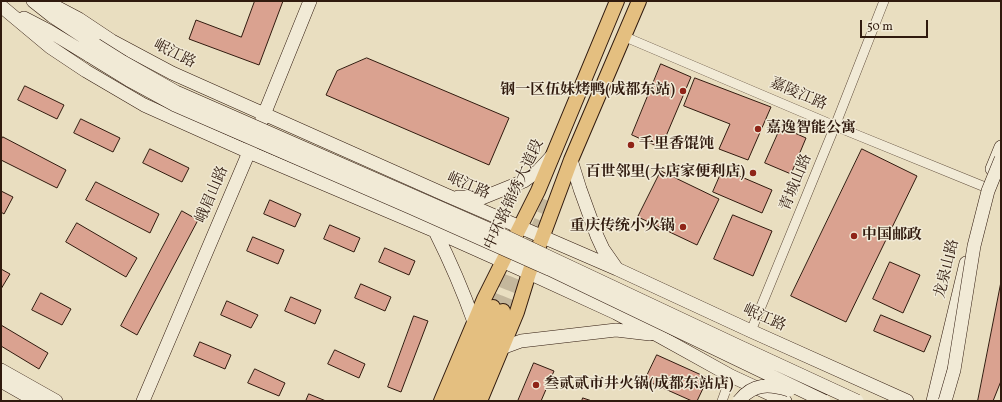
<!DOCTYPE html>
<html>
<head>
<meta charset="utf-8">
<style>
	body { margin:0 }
	#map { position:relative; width:1002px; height:402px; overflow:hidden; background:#e9dec0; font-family:Vollkorn,serif }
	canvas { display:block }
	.frame { position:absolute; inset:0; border:2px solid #301a0e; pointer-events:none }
	.scale { position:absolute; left:860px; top:20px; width:68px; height:18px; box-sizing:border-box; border:2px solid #301a0e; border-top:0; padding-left:5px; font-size:12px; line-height:14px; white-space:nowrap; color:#301a0e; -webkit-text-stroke:3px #f1ead6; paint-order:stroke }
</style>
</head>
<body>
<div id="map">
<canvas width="1002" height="402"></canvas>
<div class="frame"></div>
<div class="scale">50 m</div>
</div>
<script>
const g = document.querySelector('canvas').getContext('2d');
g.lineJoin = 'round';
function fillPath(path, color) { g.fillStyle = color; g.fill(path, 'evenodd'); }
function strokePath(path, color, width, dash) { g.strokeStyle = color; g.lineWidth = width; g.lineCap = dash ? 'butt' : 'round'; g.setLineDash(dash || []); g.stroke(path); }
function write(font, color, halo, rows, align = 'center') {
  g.font = font + ' Vollkorn,"Noto Serif SC",serif'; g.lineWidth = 3; g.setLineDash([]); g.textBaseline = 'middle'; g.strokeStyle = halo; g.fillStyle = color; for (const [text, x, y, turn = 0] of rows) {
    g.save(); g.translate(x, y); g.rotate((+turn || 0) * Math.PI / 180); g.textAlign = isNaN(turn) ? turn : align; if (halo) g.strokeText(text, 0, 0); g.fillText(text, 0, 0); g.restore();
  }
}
const building = new Path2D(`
	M 255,1 L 283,1 L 259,65 L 189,39 L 196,20 L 241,37 Z
	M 367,58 L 509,118 L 489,165 L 326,95 L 337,71 Z
	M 661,64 L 691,77 L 661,148 L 632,135 Z
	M 695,78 L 771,107 L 748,160 L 719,149 L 730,124 L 684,106 Z
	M 25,86 L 64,105 L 57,119 L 18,100 Z
	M 81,119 L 120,138 L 113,152 L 74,133 Z
	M 781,127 L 806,138 L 791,174 L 765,163 Z
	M 3,137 L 66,170 L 57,188 L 1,160 L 1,140 Z
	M 150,149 L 189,168 L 182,182 L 143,163 Z
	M 862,149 L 917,176 L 846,322 L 791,296 Z
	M 723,169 L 772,190 L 762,213 L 713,192 Z
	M 661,171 L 719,199 L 697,245 L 638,217 Z
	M 96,182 L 159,214 L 150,233 L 86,200 Z
	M 1,191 L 13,197 L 4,214 L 1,212 Z
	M 270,200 L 301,214 L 295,227 L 264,214 Z
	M 182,211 L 198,220 L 137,335 L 121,326 Z
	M 733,215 L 772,231 L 753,276 L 714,259 Z
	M 77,223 L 137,258 L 126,277 L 66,242 Z
	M 330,225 L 360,238 L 354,252 L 324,239 Z
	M 253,237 L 284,250 L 278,264 L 247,251 Z
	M 385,248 L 415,261 L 409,275 L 379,262 Z
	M 890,262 L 920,275 L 903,313 L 873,299 Z
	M 1,269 L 10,274 L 1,289 Z
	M 1001,282 L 1001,381 L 993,401 L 978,401 Z
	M 361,284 L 391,297 L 385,311 L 355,298 Z
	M 41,293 L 71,309 L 62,325 L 32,310 Z
	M 291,297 L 321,310 L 315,324 L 285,311 Z
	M 227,301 L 258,315 L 251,328 L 221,315 Z
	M 881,315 L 931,336 L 924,352 L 874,331 Z
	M 414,316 L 428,321 L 401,392 L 388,387 Z
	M 1,325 L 48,353 L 39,369 L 1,346 Z
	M 200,342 L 231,355 L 225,369 L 194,356 Z
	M 335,350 L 365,364 L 359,378 L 328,364 Z
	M 657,355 L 708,378 L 697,401 L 692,401 L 645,380 Z
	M 534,363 L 554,371 L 541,401 L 518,401 Z
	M 255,369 L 285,383 L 279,396 L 248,383 Z
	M 309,394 L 326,401 L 306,401 Z
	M 583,398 L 592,401 L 582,401 Z`);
fillPath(building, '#daa290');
strokePath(building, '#301a0e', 1);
strokePath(new Path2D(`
	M 493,307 L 515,253
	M 503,311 L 550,199`), '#c4b79c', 14, [14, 7]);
const street = new Path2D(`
	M 623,36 L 835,126 L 985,187
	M 751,331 L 835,126 L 884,1
	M 722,401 L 731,376`);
const secondary = new Path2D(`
	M 33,1 L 52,16 L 96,45
	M 45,1 L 79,19 L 112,41 L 172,73 L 446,195 L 617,269 L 751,331 L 907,401
	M 1,6 L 50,47 L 86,71 L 144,105 L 249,152 L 435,231 L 529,273 L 616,313 L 659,336 L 731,376 L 785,401
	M 24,18 L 49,31 L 90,56
	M 261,122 L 310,1
	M 571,160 L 580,189 L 597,236 L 603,249 L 617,269
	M 992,169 L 1001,147
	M 458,197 L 482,198 L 524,181 L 538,171 L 551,157
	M 435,231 C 450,261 463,291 474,322
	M 502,348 L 521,341 L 616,330 L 650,334
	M 1,370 L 56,401
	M 1,381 L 36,401
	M 143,401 L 252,145
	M 933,401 L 966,263`);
const primary = new Path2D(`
	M 441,401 L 484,299 L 538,191 L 617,1
	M 454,401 L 493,307
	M 466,401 L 503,311
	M 480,401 L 517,312 L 529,273 L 571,160 L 639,1`);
strokePath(street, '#5e4b3a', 10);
strokePath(secondary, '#301a0e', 14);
strokePath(primary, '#301a0e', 16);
strokePath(street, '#f1ead6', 9);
strokePath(secondary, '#f1ead6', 13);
strokePath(primary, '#e4bf80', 14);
const secondaryBridge = new Path2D(`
	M 96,45 L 123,62 L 176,92 L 502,235 L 738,346 L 857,401
	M 90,56 L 129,80 L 175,105 L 412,208 L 549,269 L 824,401
	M 739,401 C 753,383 769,384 789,390
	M 945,401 L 954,370 L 974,246 L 988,191 L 1001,159`);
strokePath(secondaryBridge, '#301a0e', 14, []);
strokePath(secondaryBridge, '#f1ead6', 13);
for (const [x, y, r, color] of [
	[683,91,4,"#8f2418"],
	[758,129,4,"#8f2418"],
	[631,145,4,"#8f2418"],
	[753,173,4,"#8f2418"],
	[683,227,4,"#8f2418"],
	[854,236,4,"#8f2418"],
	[536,385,4,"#8f2418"]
]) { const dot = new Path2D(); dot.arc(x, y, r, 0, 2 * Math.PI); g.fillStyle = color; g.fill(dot); strokePath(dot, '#f1ead6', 1.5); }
write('15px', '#301a0e', '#f1ead6', [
	["岷江路",174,55,27],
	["嘉陵江路",798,95,23],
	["青城山路",797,183,-68],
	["岷江路",468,187,23],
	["峨眉山路",213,195,-67],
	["中环路锦绣大道段",515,195,-65],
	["龙泉山路",948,269,-76],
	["岷江路",764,319,24]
]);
write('bold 15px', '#301a0e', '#f1ead6', [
	["钢一区伍妹烤鸭(成都东站)",675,91,"right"],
	["嘉逸智能公寓",766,129],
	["千里香馄饨",639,145],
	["百世邻里(大店家便利店)",745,173,"right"],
	["重庆传统小火锅",675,227,"right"],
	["中国邮政",862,236],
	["叁贰贰市井火锅(成都东站店)",544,385]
], 'left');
</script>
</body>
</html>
